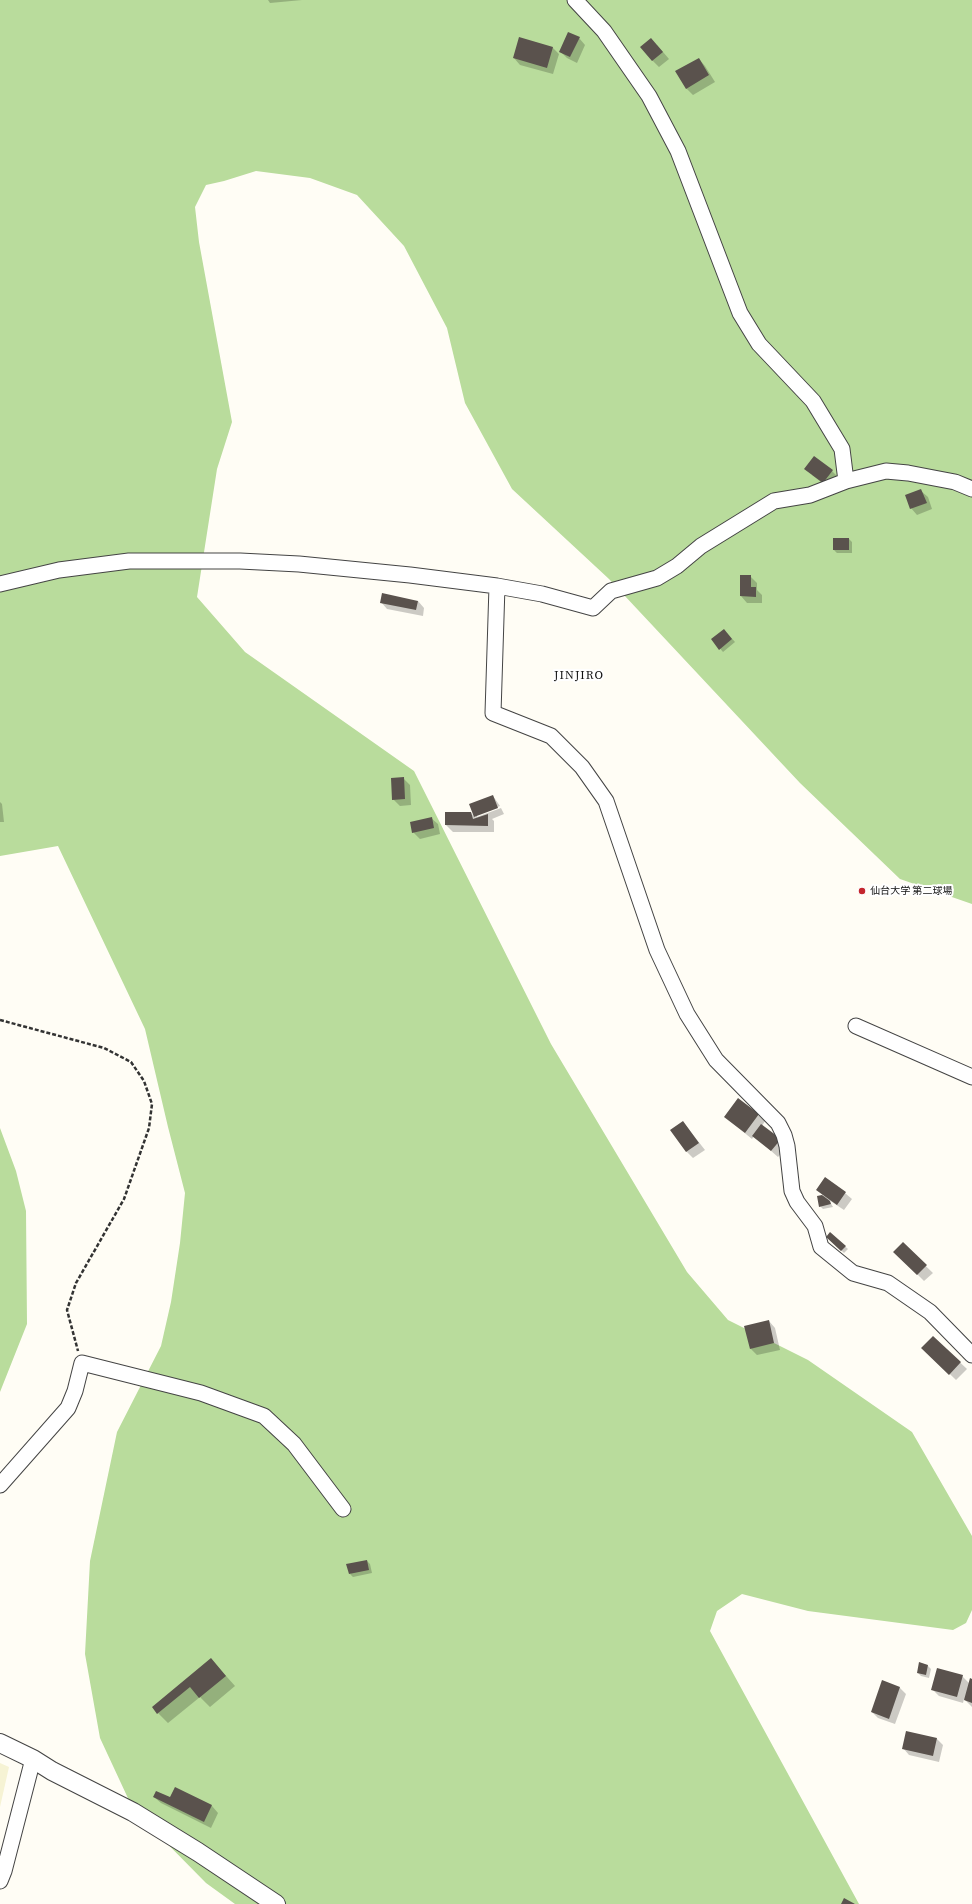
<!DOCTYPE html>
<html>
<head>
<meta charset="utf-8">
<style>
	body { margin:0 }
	canvas { display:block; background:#fffdf5 }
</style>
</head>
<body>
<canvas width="972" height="1904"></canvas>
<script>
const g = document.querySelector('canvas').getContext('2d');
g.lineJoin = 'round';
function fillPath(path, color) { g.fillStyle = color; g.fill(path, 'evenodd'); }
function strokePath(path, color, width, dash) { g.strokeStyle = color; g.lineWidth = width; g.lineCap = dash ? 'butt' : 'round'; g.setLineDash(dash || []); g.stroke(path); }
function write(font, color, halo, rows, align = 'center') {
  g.font = font + ' "Source Serif 4","Noto Sans JP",serif'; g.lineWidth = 4; g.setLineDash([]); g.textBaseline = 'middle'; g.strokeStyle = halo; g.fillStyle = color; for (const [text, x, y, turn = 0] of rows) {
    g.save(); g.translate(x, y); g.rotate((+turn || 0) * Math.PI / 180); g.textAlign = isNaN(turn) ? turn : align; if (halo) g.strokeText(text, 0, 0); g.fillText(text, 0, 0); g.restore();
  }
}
fillPath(new Path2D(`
	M 0,1763 L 9,1767 L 0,1807 Z`), '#f6f3d4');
fillPath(new Path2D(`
	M 0,0 L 972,0 L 972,904 L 900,879 L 800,783 L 609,579 L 512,489 L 465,403 L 447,328 L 404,246 L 357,195 L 310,178 L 256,171 L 224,181 L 206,185 L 195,207 L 199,242 L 232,422 L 217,469 L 197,597 L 245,652 L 414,771 L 551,1044 L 687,1272 L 728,1320 L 808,1360 L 912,1432 L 972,1536 L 972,1610 L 966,1623 L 953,1630 L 808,1611 L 742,1594 L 717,1611 L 710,1631 L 859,1904 L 235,1904 L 206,1883 L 133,1809 L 100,1738 L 85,1654 L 90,1561 L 117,1432 L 161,1346 L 171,1302 L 180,1243 L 185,1193 L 168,1127 L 145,1029 L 58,846 L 0,856 Z
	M 0,1128 L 16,1171 L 26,1211 L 27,1324 L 0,1392 Z`), '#b9dc9c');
fillPath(new Path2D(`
	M 268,0 L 302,0 L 270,3 Z
	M 579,38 L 585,45 L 577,63 L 567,58 L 560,51 Z
	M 657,45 L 669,59 L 659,67 L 652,60 Z
	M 552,47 L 559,54 L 553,74 L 520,65 L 514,58 Z
	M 699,59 L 705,66 L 715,82 L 693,95 L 686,88 Z
	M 832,471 L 838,477 L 830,489 L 812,475 Z
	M 921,491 L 928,497 L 932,509 L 917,515 L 911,508 Z
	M 849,539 L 852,542 L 852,553 L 837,553 L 834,550 Z
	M 750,576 L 757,583 L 757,590 L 762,595 L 762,603 L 747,603 L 741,596 Z
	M 418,601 L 424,608 L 423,616 L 387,609 L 381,602 Z
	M 727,633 L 735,642 L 723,652 L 712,639 Z
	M 403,778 L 410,785 L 411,805 L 400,806 L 393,799 Z
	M 493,796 L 500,806 L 477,815 L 477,817 L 501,808 L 504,814 L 492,819 L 494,821 L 494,832 L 453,832 L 446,825 L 471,813 L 476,818 L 470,805 Z
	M 0,802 L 2,804 L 4,822 L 0,822 Z
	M 431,818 L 438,824 L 440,834 L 420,839 L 413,832 Z
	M 738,1100 L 758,1115 L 765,1121 L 762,1126 L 787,1147 L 778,1157 L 754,1136 L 752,1139 L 725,1117 Z
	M 683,1122 L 705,1150 L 693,1158 L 686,1151 Z
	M 818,1190 L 845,1193 L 852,1199 L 844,1210 L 829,1200 L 833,1207 L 823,1209 L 820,1206 L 818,1197 L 824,1196 Z
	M 830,1233 L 848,1249 L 844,1253 L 827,1237 Z
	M 903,1244 L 933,1273 L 924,1281 L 895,1252 Z
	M 769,1321 L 775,1328 L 780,1350 L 757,1355 L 751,1349 Z
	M 933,1337 L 967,1369 L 956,1380 L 923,1348 Z
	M 367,1561 L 370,1564 L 372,1573 L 353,1577 L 350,1574 Z
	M 211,1659 L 235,1686 L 210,1707 L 200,1697 L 168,1723 L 158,1713 Z
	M 920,1663 L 928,1666 L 931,1669 L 929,1678 L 921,1676 L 918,1673 Z
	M 962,1676 L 969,1683 L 972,1680 L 972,1707 L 964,1699 L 963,1703 L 939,1696 L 932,1689 Z
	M 883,1681 L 900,1688 L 906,1694 L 895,1724 L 878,1718 L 872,1712 Z
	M 936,1738 L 943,1745 L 939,1762 L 909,1755 L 903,1748 Z
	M 175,1788 L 212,1806 L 218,1813 L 211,1828 L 161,1803 L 154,1797 L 170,1799 Z`), '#0003');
fillPath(new Path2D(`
	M 568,32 L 580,37 L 570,57 L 559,52 Z
	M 519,37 L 553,47 L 547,68 L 513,58 Z
	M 651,38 L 663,52 L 652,61 L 640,47 Z
	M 699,58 L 709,75 L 686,89 L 675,71 Z
	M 814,456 L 833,470 L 823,483 L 804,469 Z
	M 921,489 L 927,503 L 910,509 L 905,495 Z
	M 833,538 L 849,538 L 849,550 L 833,550 Z
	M 740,575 L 751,575 L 751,587 L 756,587 L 756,597 L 740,596 Z
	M 382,593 L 418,601 L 416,610 L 380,603 Z
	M 724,629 L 732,639 L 719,650 L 711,639 Z
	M 404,777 L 405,799 L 392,800 L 391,778 Z
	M 493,795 L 498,808 L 474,817 L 469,804 Z
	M 445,812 L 471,812 L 473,819 L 488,814 L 488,826 L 445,825 Z
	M 432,817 L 434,828 L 412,833 L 410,822 Z
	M 738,1098 L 759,1114 L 745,1133 L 724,1117 Z
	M 683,1121 L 699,1143 L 686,1152 L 670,1130 Z
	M 761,1124 L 781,1139 L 771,1151 L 752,1136 Z
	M 825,1177 L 846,1192 L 837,1205 L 816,1190 Z
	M 822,1195 L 830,1201 L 831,1204 L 819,1207 L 817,1196 Z
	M 830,1232 L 846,1246 L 841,1251 L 826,1237 Z
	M 903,1242 L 927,1265 L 917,1275 L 893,1252 Z
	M 769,1320 L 774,1343 L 750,1349 L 744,1326 Z
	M 933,1336 L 961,1362 L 949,1375 L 921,1348 Z
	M 367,1560 L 369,1570 L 349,1574 L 346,1564 Z
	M 211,1658 L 226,1676 L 199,1698 L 190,1687 L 157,1714 L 152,1707 Z
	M 919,1662 L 928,1665 L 926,1675 L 917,1673 Z
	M 937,1668 L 963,1675 L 957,1697 L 931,1690 Z
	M 970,1678 L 972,1679 L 972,1703 L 964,1700 Z
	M 882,1680 L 900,1687 L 889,1719 L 871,1712 Z
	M 906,1731 L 937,1738 L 933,1756 L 902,1749 Z
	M 175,1787 L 212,1805 L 204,1822 L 153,1797 L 156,1791 L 170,1797 Z
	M 844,1898 L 855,1904 L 841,1904 Z`), '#5a524d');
const minor = new Path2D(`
	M 575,0 L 604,31 L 649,96 L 678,151 L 740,313 L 759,344 L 813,401 L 842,449 L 846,481
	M 0,584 L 59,570 L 129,561 L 240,561 L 299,564 L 410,575 L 497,586 L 542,594 L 593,608 L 611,591 L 657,578 L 677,566 L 701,546 L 774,501 L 810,495 L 846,481 L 886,471 L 908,473 L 934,478 L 955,482 L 972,489
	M 497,586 L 493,713 L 551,736 L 582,767 L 606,801 L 657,950 L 687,1014 L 716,1060 L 778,1123 L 784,1135 L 787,1146 L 792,1191 L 797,1202 L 815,1226 L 821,1247 L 853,1273 L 888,1283 L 930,1312 L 972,1355
	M 856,1026 L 972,1077
	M 0,1485 L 68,1408 L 75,1391 L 82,1363 L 201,1393 L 264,1416 L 294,1444 L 343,1509
	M 0,1881 L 4,1871 L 33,1759`);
const tertiary = new Path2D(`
	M 0,1743 L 33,1759 L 52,1771 L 133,1812 L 198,1852 L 276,1904`);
strokePath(minor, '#444', 17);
strokePath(tertiary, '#444', 20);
strokePath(new Path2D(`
	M 0,1020 L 104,1048 L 131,1062 L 144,1081 L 152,1104 L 149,1128 L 124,1199 L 76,1283 L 67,1310 L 78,1351`), '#333', 2.5, [4, 2]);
strokePath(minor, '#fff', 15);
strokePath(tertiary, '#fff', 18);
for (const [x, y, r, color] of [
	[862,891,4,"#c4262e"]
]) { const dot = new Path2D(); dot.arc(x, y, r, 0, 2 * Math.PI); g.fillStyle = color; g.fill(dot); strokePath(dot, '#fff', 1.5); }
write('10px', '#111', '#fff', [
	["仙台大学 第二球場",870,891]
], 'left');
g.letterSpacing = '1px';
write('12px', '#111', '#fff', [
	["JINJIRO",579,676]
]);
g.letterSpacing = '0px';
</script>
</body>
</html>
